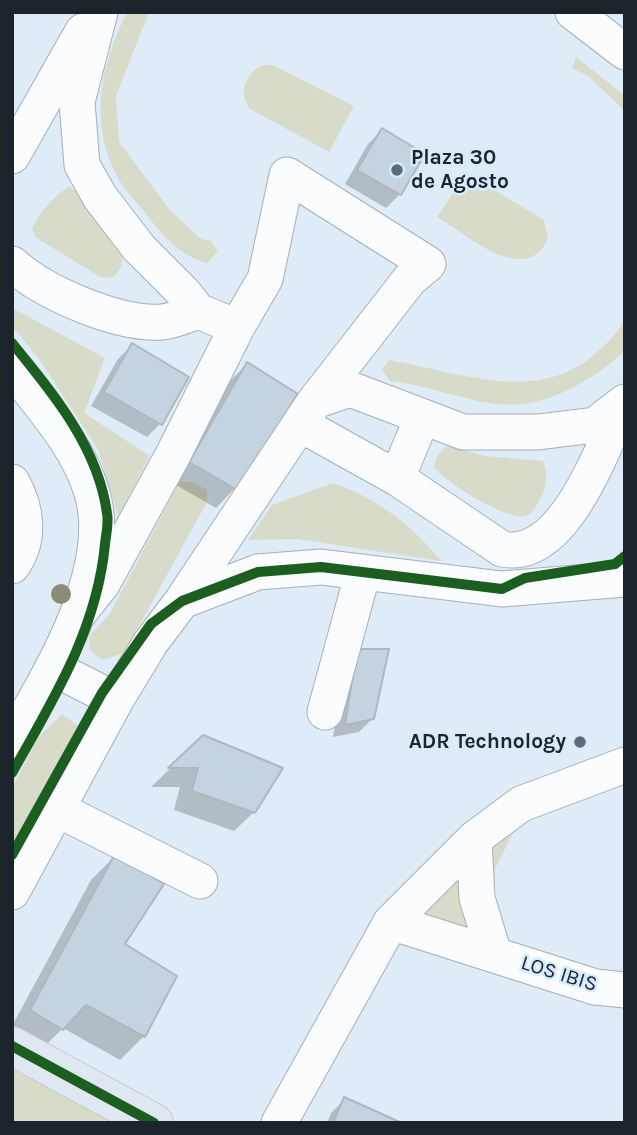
<!DOCTYPE html>
<html>
<head>
<meta charset="utf-8">
<style>
	body { margin:0 }
	#map { position:relative; width:637px; height:1135px; overflow:hidden; background:#dfebf6; font-family:Karla,sans-serif }
	canvas { display:block }
	.frame { position:absolute; inset:0; border:14px solid #1c242b; pointer-events:none }
</style>
</head>
<body>
<div id="map">
<canvas width="637" height="1135"></canvas>
<div class="frame"></div>
</div>
<script>
const g = document.querySelector('canvas').getContext('2d');
g.lineJoin = 'round';
function fillPath(path, color) { g.fillStyle = color; g.fill(path, 'evenodd'); }
function strokePath(path, color, width, dash) { g.strokeStyle = color; g.lineWidth = width; g.lineCap = dash ? 'butt' : 'round'; g.setLineDash(dash || []); g.stroke(path); }
function write(font, color, halo, rows, align = 'center') {
  g.font = font + ' Karla,sans-serif'; g.lineWidth = 5; g.setLineDash([]); g.textBaseline = 'middle'; g.strokeStyle = halo; g.fillStyle = color; for (const [text, x, y, turn = 0] of rows) {
    g.save(); g.translate(x, y); g.rotate((+turn || 0) * Math.PI / 180); g.textAlign = isNaN(turn) ? turn : align; if (halo) g.strokeText(text, 0, 0); g.fillText(text, 0, 0); g.restore();
  }
}
fillPath(new Path2D(`
	M 127,12 L 149,12 L 116,96 L 119,142 L 169,209 L 201,239 L 211,241 L 218,251 L 207,263 C 180,256 163,236 146,214 C 137,202 124,190 117,176 C 88,121 101,65 127,12 Z
	M 576,57 L 625,96 L 625,111 L 589,77 L 572,68 Z
	M 262,65 L 273,65 L 354,106 L 329,152 L 250,109 C 238,93 245,74 262,65 Z
	M 466,173 L 544,220 L 548,239 C 525,288 468,235 437,217 Z
	M 69,186 C 81,193 118,240 122,254 C 124,264 119,273 111,278 L 100,277 L 35,237 L 32,229 C 41,209 52,199 69,186 Z
	M 12,308 L 105,358 L 84,413 L 150,456 L 118,516 L 98,449 L 37,356 L 12,326 Z
	M 625,321 L 625,351 C 590,382 544,410 495,404 C 459,399 426,385 390,381 L 382,370 L 389,360 C 480,376 558,415 625,321 Z
	M 446,446 L 486,456 L 543,461 C 548,474 547,485 541,497 C 538,503 534,512 528,515 C 513,525 443,481 434,467 L 437,456 Z
	M 180,481 L 193,482 L 207,490 L 207,502 L 124,653 L 102,660 L 90,650 L 89,636 L 109,615 Z
	M 333,483 C 377,498 412,525 441,561 L 297,539 L 248,540 L 272,505 Z
	M 62,714 L 78,726 L 12,845 L 12,787 L 38,738 Z
	M 517,825 L 495,869 L 493,920 L 512,947 L 411,916 Z
	M 12,1069 L 116,1123 L 12,1123 Z`), '#d9dbca');
fillPath(new Path2D(`
	M 382,130 L 423,155 L 400,194 L 386,208 L 345,184 L 368,144 Z
	M 132,345 L 160,424 L 147,437 L 91,406 L 118,359 Z
	M 247,364 L 235,488 L 216,508 L 171,482 L 228,383 Z
	M 387,651 L 373,718 L 359,732 L 333,737 L 344,664 Z
	M 203,737 L 254,812 L 234,831 L 174,810 L 180,787 L 151,787 Z
	M 115,856 L 123,945 L 144,1036 L 120,1060 L 63,1028 L 38,1053 L 12,1038 L 12,1026 L 91,880 Z
	M 345,1099 L 398,1123 L 327,1123 L 331,1113 Z`), '#0003');
const building = new Path2D(`
	M 382,128 L 425,154 L 401,195 L 357,170 Z
	M 132,343 L 189,377 L 162,425 L 104,392 Z
	M 247,362 L 298,394 L 237,490 L 189,462 Z
	M 357,649 L 389,649 L 374,719 L 345,725 Z
	M 203,735 L 283,768 L 255,813 L 192,791 L 198,768 L 168,768 Z
	M 115,854 L 164,884 L 125,944 L 177,976 L 145,1037 L 86,1005 L 63,1030 L 30,1010 Z
	M 344,1097 L 402,1123 L 333,1123 Z`);
fillPath(building, '#c5d3e0');
strokePath(building, '#aeb7c0', 2);
const minor = new Path2D(`
	M 573,12 L 625,52
	M 12,156 L 83,31
	M 12,264 C 44,293 118,325 162,322 C 173,321 187,315 198,311
	M 237,327 L 265,279 L 287,175 L 428,264 L 410,279 L 315,401
	M 12,368 C 41,406 79,447 92,493 C 115,570 49,676 12,740
	M 300,424 L 397,478 L 422,418
	M 397,478 L 502,549 C 564,562 601,450 623,405
	M 12,482 C 27,509 31,540 12,566
	M 182,601 L 258,572 L 321,567 L 502,589 L 625,579
	M 79,613 L 102,584 L 173,455 L 237,327 L 198,311 L 184,293 L 139,248 L 100,197 L 82,165 L 77,102 L 100,12
	M 53,668 L 116,700
	M 325,712 L 363,572
	M 57,809 L 200,881
	M 474,839 L 477,898 L 494,954
	M 12,892 L 116,700 L 151,642 L 182,601 L 315,401 L 350,389 L 463,432 L 538,432 L 595,425 L 625,402
	M 391,922 L 595,987 L 625,990
	M 279,1123 L 391,922 L 474,839 L 521,804 L 625,765`);
const major = new Path2D(`
	M 12,1046 L 154,1123`);
strokePath(minor, '#a6afb7', 37);
strokePath(major, '#c2c8cd', 40);
strokePath(minor, '#fafcfe', 35);
strokePath(major, '#dfe8f0', 38);
strokePath(new Path2D(`
	M 12,343 C 53,393 98,447 107,513 C 109,523 106,534 105,544 C 97,630 53,700 12,773
	M 12,855 L 102,693 L 151,624 L 182,601 L 258,572 L 321,567 L 502,589 L 525,578 L 615,564 L 625,556
	M 12,1046 L 154,1123`), '#1b5e20', 10);
g.fillStyle = '#8a8c76';
for (const [x, y] of [
	[61,594]
]) { g.beginPath(); g.arc(x, y, 10, 0, 2 * Math.PI); g.fill(); }
for (const [x, y, r, color] of [
	[397,170,7,"#606a72"],
	[580,742,7,"#606a72"]
]) { const dot = new Path2D(); dot.arc(x, y, r, 0, 2 * Math.PI); g.fillStyle = color; g.fill(dot); strokePath(dot, '#d6ebff', 2.5); }
write('bold 21px', '#1c242b', '#d6ebff', [
	["Plaza 30",411,158],
	["de Agosto",411,182],
	["ADR Technology",566,742,"right"]
], 'left');
write('21px', '#1c242b', '#d6ebff', [
	["LOS IBIS",559,974,17]
]);
</script>
</body>
</html>
